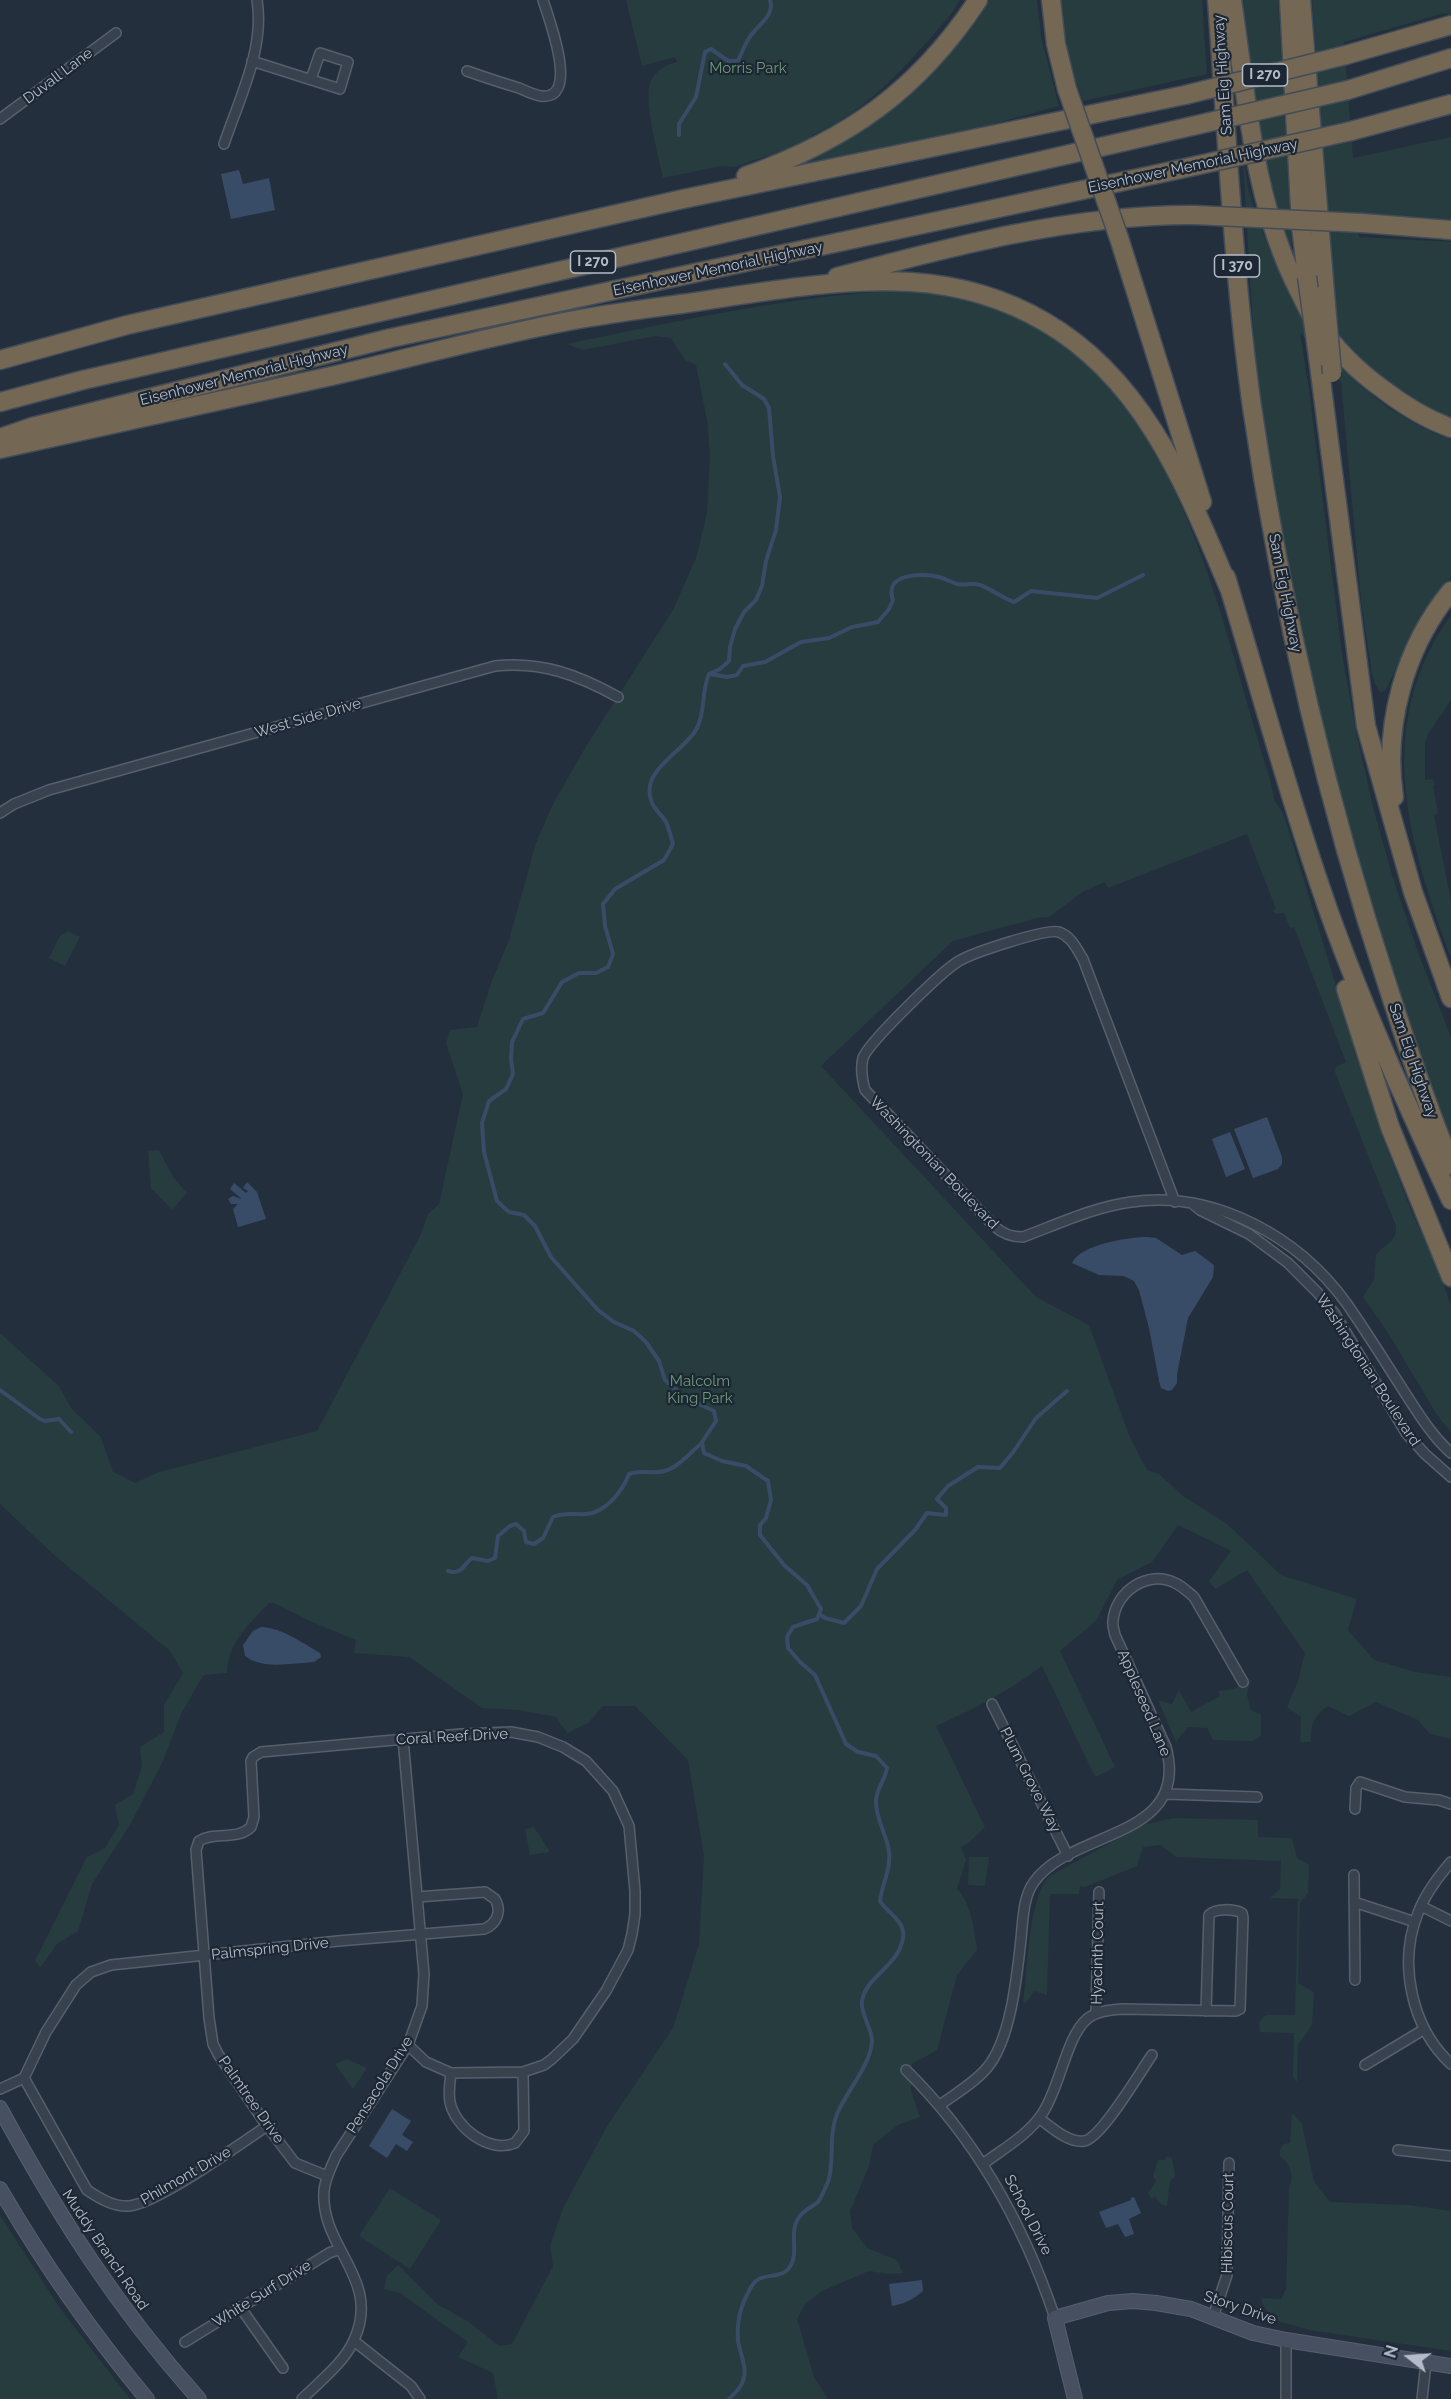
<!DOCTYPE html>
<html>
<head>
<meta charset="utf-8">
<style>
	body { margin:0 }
	#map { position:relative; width:1451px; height:2399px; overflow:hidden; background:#242f3e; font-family:Raleway,sans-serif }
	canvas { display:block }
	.north { position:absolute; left:1379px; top:2327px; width:60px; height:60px; -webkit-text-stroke:4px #1d2633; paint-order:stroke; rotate:287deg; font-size:16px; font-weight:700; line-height:24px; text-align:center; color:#b4bcc9 }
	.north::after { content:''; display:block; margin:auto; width:21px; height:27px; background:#b4bcc9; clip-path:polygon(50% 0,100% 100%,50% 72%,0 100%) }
</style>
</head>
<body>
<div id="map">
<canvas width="1451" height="2399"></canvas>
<div class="north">N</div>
</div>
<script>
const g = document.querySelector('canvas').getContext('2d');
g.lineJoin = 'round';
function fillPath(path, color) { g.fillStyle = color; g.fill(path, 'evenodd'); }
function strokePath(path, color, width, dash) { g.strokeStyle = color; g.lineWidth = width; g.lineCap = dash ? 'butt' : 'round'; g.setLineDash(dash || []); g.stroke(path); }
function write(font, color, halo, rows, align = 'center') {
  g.font = font + ' Raleway,sans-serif'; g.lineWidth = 4.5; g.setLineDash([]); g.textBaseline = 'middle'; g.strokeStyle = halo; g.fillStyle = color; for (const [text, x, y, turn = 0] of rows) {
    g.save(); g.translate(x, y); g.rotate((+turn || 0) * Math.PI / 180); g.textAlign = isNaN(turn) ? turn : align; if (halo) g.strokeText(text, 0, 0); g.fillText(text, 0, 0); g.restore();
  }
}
fillPath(new Path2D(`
	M 626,0 L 960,0 L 952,13 C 912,59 870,111 812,135 L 812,138 L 785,150 L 734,167 L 721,166 L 663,178 C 659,158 642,97 651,80 C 657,70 667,64 677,62 L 675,57 L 642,66 Z
	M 989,0 L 1037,0 L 1041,37 L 1059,106 L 964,132 L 801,166 L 801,163 C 879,129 944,73 989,0 Z
	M 1059,0 L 1202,0 L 1207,74 L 1083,101 L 1065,50 Z
	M 1237,0 L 1278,0 L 1292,248 L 1334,301 L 1312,0 L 1451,0 L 1451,15 L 1444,13 L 1344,42 L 1353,158 L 1451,137 L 1451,220 L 1356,214 L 1359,237 L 1451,242 L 1451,423 L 1385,386 L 1325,324 L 1276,221 Z
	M 1241,129 C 1243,150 1244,171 1249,192 C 1254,210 1261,226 1267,243 C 1303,336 1357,403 1451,440 L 1451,577 L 1422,615 L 1385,691 L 1380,692 L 1375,684 L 1372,674 L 1361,600 L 1341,382 L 1300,332 L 1309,390 L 1342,654 L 1356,731 L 1373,807 L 1392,875 L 1419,955 L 1451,1037 L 1451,1147 L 1387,962 L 1324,742 L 1279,529 L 1256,377 Z
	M 888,291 C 909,292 931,292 952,296 C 1171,338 1212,595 1268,772 L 1275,802 L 1282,811 L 1288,828 L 1380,1130 L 1409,1205 L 1438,1269 L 1451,1306 L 1451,1432 L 1437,1415 L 1385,1328 L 1363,1297 L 1374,1280 L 1376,1255 C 1385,1243 1397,1243 1396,1226 L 1335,1072 L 1336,1067 L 1346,1062 L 1294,927 L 1290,928 L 1284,913 L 1275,914 L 1273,910 L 1276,909 L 1247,834 L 1108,888 L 1105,882 L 1084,891 L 1049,917 L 1037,918 L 953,941 L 821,1066 L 1036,1297 L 1089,1325 L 1129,1435 L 1147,1470 L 1159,1474 L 1183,1496 L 1226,1523 L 1281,1575 L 1357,1599 L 1348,1630 L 1374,1660 L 1416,1672 L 1451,1677 L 1451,1739 L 1430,1734 L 1418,1720 L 1376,1702 L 1349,1716 L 1328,1706 C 1313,1716 1311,1724 1311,1742 L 1300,1742 L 1301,1717 L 1287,1707 L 1298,1681 L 1305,1653 L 1247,1570 L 1215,1589 L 1209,1581 L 1231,1551 L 1178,1525 L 1152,1562 L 1117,1580 L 1096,1621 L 1060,1651 L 1115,1767 L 1095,1777 L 1042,1666 C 1009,1691 974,1709 936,1726 L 985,1827 L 967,1844 L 961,1847 L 966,1860 L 957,1889 C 972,1905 974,1929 977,1950 L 957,1975 L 937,2050 L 912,2064 L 911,2091 L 920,2117 L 898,2125 L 873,2145 L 869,2166 L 850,2211 L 852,2228 L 867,2248 L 897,2260 L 903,2273 L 888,2274 L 869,2271 L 822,2291 L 806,2303 L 797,2319 L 814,2377 L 828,2399 L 498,2399 L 493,2373 L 458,2357 L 468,2342 L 400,2293 L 384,2289 L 387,2276 L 398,2265 L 437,2304 L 469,2322 L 499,2346 L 512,2344 L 553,2266 L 550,2246 L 563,2208 L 606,2128 L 673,2028 L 699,1944 L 704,1856 L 688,1760 L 635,1706 L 603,1706 L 588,1723 L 567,1733 L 556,1717 L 519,1710 L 482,1708 L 409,1657 L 354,1653 L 356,1640 L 312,1622 L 274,1603 L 269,1603 C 250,1623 227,1644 227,1673 L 204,1675 L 201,1679 L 181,1714 L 163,1761 L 130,1825 L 92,1884 L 78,1931 L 57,1944 L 41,1967 L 35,1961 L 87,1857 L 105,1848 L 119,1825 L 115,1805 L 133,1794 L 142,1766 L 140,1747 L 164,1732 L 164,1705 L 183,1673 L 170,1651 L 53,1554 L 0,1504 L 0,1333 L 59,1386 L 71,1408 L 101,1437 L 113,1472 L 135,1483 L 159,1472 L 317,1431 L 420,1236 L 428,1214 L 439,1204 L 463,1094 L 446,1043 L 450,1030 L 477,1027 L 491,983 L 509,940 L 536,843 L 552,806 L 585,748 L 673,610 L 696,558 L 707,513 L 710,456 L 707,420 L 696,365 L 685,360 L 671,338 L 655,336 L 583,350 L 567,344 C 673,322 780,298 888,291 Z
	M 1451,615 L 1451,700 L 1428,734 L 1425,743 L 1425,780 L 1433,779 L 1435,785 L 1433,786 L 1438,813 L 1434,815 L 1451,901 L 1451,958 C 1408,841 1372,726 1451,615 Z
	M 68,931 L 80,937 L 65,966 L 49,958 L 60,936 Z
	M 159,1150 L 173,1177 L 187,1193 L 172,1210 L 151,1188 L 148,1151 Z
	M 1251,1680 L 1247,1694 L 1250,1709 L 1261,1715 L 1261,1736 L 1253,1741 L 1213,1740 L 1207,1728 L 1188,1727 L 1176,1742 L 1158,1700 L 1172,1704 L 1179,1690 L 1191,1712 L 1220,1696 L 1218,1691 L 1234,1689 Z
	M 1173,1818 L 1258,1820 L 1258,1837 L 1292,1838 L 1297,1858 L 1309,1865 L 1308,1893 L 1300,1903 L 1298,1983 L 1314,1992 L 1312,2025 L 1298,2045 L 1297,2082 L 1293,2077 L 1294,2033 L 1260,2032 L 1259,2022 L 1266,2015 L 1295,2015 L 1298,1899 L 1270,1898 L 1280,1889 L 1281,1861 L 1176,1857 L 1161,1845 L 1143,1847 L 1137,1866 L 1085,1887 L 1080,1886 L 1079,1894 L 1050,1894 L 1047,1995 L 1034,1991 L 1026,2003 L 1023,2002 C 1028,1968 1028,1903 1048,1877 L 1143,1825 Z
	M 534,1827 L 549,1850 L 549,1852 L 530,1855 L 525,1829 Z
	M 969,1857 L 989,1857 L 985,1886 L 968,1885 Z
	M 347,2059 L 367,2068 L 353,2089 L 335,2064 Z
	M 1292,2113 L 1302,2124 L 1314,2182 L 1330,2202 L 1409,2205 L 1451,2211 L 1451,2351 L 1309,2330 L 1271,2319 C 1269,2310 1262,2307 1261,2298 L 1281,2299 L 1286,2289 L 1289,2188 C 1294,2176 1291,2164 1280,2156 L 1280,2149 L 1284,2144 L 1290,2143 Z
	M 1166,2156 L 1172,2158 L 1175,2174 L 1174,2178 L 1170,2181 L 1167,2206 L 1162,2205 L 1155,2197 L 1151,2198 L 1148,2193 L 1156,2181 L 1153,2176 L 1158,2160 L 1165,2160 Z
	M 390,2188 L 441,2220 L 410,2269 L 359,2236 Z
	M 0,2215 L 59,2307 L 130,2399 L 0,2399 Z`), '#263c3f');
fillPath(new Path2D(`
	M 239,170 L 243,184 L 269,178 L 275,210 L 231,219 L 221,174 Z
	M 1267,1117 L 1282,1157 L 1282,1164 L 1278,1169 L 1253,1178 L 1234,1129 Z
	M 1230,1132 L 1245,1169 L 1226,1177 L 1212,1139 Z
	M 247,1182 L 257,1192 L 266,1219 L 238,1227 L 233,1209 L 238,1204 L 231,1204 L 228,1199 L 233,1196 L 242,1199 L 230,1189 L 234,1183 L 246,1193 L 248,1191 L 243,1188 Z
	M 1148,1237 L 1156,1238 L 1182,1255 L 1195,1251 L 1214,1265 L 1213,1277 L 1188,1318 L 1177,1374 L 1177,1383 L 1172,1390 L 1168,1391 L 1161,1388 L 1159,1381 L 1149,1328 L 1139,1290 L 1134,1281 L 1124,1276 L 1099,1275 L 1072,1263 C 1081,1244 1129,1237 1148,1237 Z
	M 261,1627 C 283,1628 302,1643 320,1653 L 321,1657 L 314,1662 C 292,1663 263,1670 245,1656 L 243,1645 L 253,1631 Z
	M 392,2109 L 411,2121 L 402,2135 L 413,2142 L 407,2151 L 396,2144 L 387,2158 L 369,2146 Z
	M 1134,2197 L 1141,2213 L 1129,2219 L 1134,2234 L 1125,2237 L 1118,2224 L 1106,2228 L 1099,2212 L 1131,2200 L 1131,2198 Z
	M 922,2280 L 923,2291 C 914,2299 904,2304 892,2306 L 889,2284 Z`), '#394c67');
strokePath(new Path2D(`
	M 679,135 L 679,124 L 696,97 L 705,52 L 711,49 L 728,61 L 738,61 C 742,52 746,41 752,34 C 760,23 775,15 770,0
	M 725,364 L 742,385 L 764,399 L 769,408 L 773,456 L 780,497 L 776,530 L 766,561 L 762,586 L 756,600 L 744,612 L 735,629 L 730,647 L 729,661 L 720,669 L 709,674 C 701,692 706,710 697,728 C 685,752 638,770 652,803 C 655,810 662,815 666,822 C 669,828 671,837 673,844 L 664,860 L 615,889 L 603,904 L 605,926 L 613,954 L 608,967 L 596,973 L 579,973 L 562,982 L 543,1013 L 523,1019 L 512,1042 L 511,1059 L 513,1074 L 506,1089 L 489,1101 L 482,1123 L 484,1152 L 497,1201 L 509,1212 L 524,1215 L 535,1226 L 551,1257 L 598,1310 L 614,1322 L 634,1331 L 646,1342 L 659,1361 L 665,1380 L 684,1397 L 714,1411 L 716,1421 L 702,1442 L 704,1453 L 722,1461 L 746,1466 L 768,1481 L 771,1500 L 766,1518 L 760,1525 L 760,1535 L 784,1565 L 807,1585 L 821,1609 L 817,1619 L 793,1627 L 787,1637 L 788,1648 L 800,1662 L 815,1675 L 846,1744 L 858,1752 L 876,1756 L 887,1768 C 885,1781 875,1790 876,1803 C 876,1819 887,1835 889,1852 C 891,1870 882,1884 880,1901 C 887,1913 906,1921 903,1938 C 899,1966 866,1976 862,2001 C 860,2014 872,2028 872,2041 C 871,2065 846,2092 837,2114 C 828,2136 835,2162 828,2182 C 825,2188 822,2197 818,2202 C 812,2207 804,2210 800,2216 C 789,2230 797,2246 793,2260 C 787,2280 770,2273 759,2279 C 752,2282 748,2293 744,2301 C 739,2313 737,2328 738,2341 C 740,2354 748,2368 743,2381 C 741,2388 734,2394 729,2399
	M 710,674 L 727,677 L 737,675 L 743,666 L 765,662 L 801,642 L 829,638 L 852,627 L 878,622 L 889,609 L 893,600 C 883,573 922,573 939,577 C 946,579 951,582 957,584 C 965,586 972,582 980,585 C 992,589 1002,598 1014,602 L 1031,591 L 1097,598 L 1143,575
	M 0,1390 L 40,1419 L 45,1421 L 59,1419 L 71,1432
	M 448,1571 C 462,1575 463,1565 472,1558 L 488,1561 L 495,1558 L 498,1536 L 510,1526 L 516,1524 L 524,1531 L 526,1542 L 534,1544 L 543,1538 L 553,1517 C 564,1512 574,1515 586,1514 C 606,1513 623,1490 629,1474 C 640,1470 647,1473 658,1472 C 675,1472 689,1453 702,1443
	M 819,1614 L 825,1618 L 844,1623 L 861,1606 L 877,1569 L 915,1530 L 927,1513 L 946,1515 L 946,1508 L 937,1499 L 948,1486 L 978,1467 L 1000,1468 L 1014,1451 L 1036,1418 L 1067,1391`), '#394c67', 4);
const street = new Path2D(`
	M 252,61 L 340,89 L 348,62 L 320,53 L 311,79
	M 467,71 C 484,77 502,83 519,88 C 526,91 534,95 541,96 C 581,101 548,17 543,0
	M 0,119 L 116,33
	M 224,144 C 239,99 265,49 257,0
	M 0,813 L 14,804 L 49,790 L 495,666 C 542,661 578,675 618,697
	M 1175,1202 L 1083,959 C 1076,948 1072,937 1059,932 C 1047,928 972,953 959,961 C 943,970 868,1043 863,1058 C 860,1069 862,1079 865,1090 L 994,1226 C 1003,1234 1011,1237 1023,1237 C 1058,1224 1094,1207 1131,1202 C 1215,1190 1299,1237 1347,1304 C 1368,1334 1387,1365 1407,1396 C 1420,1416 1433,1437 1451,1453
	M 1194,1205 L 1200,1210 L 1249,1234 L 1288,1263 L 1318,1293 L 1335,1314 L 1406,1433 L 1425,1454 L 1451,1477
	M 992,1704 L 1068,1856
	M 1166,1794 L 1257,1797
	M 1355,1809 L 1356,1788 L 1360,1782 L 1405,1797 L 1439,1800 L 1451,1804
	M 1451,1862 C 1438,1877 1425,1894 1418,1913 C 1398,1963 1411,2027 1451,2064
	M 1354,1875 L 1355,1980
	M 1354,1902 L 1415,1922
	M 1421,1906 L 1451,1921
	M 1096,2014 L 1099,1892
	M 1365,2065 L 1423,2030
	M 906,2070 C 976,2139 1024,2225 1055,2318
	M 451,2073 C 450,2083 448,2092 450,2102 C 455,2127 489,2154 515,2143 L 524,2131 L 523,2072
	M 24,2078 L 87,2190 C 99,2198 113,2207 129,2206 C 157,2204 240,2144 267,2126
	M 0,2089 L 24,2078 L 46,2032 L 76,1985 L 91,1972 L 111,1965 L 338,1941 L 484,1929 C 497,1924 502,1911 495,1899 L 485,1892 L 417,1897
	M 940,2105 C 955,2094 974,2083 986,2069 C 1011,2041 1017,1975 1021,1939 C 1023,1920 1023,1897 1034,1882 C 1071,1829 1191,1840 1166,1747 L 1115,1635 C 1114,1630 1112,1625 1113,1621 C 1115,1592 1148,1569 1175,1583 C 1182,1586 1188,1592 1194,1597 L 1243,1682
	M 1039,2118 C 1051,2127 1068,2143 1084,2141 C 1101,2139 1140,2072 1152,2055
	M 1398,2150 L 1451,2156
	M 983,2164 C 1003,2149 1028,2135 1042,2114 C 1060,2088 1066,2037 1087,2019 C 1097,2011 1110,2010 1122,2009 L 1236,2011 L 1240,2009 L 1243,1918 L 1242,1913 C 1234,1909 1215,1908 1209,1915 L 1206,2011
	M 327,2176 L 295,2163 L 267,2126 L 218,2054 L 213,2044 L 209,2018 L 196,1850 L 199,1841 C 215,1831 237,1841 251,1827 L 254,1817 L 251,1761 L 253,1757 L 261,1752 L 461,1734 L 511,1732 L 538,1737 L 563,1747 L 586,1761 L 613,1791 L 629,1826 L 635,1891 L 635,1914 L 632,1934 L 628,1950 L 606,1991 L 573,2039 L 552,2059 L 544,2065 L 523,2072 L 451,2073 L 426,2062 L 408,2045
	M 240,2307 L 283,2368
	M 1213,2317 L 1227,2275 L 1229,2163
	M 354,2341 L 411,2386 L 420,2399
	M 185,2342 L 329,2253 L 340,2249
	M 302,2399 C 319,2382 344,2363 354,2340 C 382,2279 320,2248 324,2191 C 325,2178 331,2168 336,2156 L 408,2045 L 422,2006 L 424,1974 L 403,1739
	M 1286,2399 L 1286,2340
	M 1422,2399 L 1426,2363`);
const secondary = new Path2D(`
	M 0,2108 C 58,2215 117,2308 199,2399
	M 0,2189 C 43,2263 92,2333 147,2399
	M 1075,2399 L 1055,2318 L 1108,2303 L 1133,2301 L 1156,2303 L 1191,2309 L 1253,2333 L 1286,2340 L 1451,2366`);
const highway = new Path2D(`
	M 1051,0 L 1056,44 L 1067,89
	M 1217,0 C 1227,135 1233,272 1252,407 C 1281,605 1326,800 1389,990 C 1408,1049 1428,1108 1451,1165
	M 1232,0 C 1247,98 1253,201 1299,291 C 1304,300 1308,311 1314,319 C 1333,346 1357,371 1384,390 C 1405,406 1426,419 1451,428
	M 1289,0 L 1301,226 L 1307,277
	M 1301,0 L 1325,293
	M 1346,55 L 1451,25
	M 1348,90 L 1451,58
	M 1351,131 L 1451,104
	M 746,176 C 847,140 918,91 978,0
	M 1362,223 L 1451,230
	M 1119,238 L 1202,502
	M 837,277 C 953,246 1074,214 1195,215
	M 1318,357 L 1366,726 L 1413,892 L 1451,998
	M 0,360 L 127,325 L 683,199 L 1185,95
	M 0,402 L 83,380 L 1188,127
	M 0,438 L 32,427 L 391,338 L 1190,167
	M 0,449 C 112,425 224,400 336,375 C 414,357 491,336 569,321 C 606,314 644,309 681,304 C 756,293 834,278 911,282 C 958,285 1004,298 1045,322 C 1145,380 1186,487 1229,588
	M 1226,577 C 1260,689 1290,801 1329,912 C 1364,1010 1407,1105 1451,1200
	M 1394,797 C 1383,725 1405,647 1451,591
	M 1346,989 L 1390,1127 L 1451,1277`);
strokePath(street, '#565f6c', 12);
strokePath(secondary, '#565f6c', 16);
strokePath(highway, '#434c59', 21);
strokePath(street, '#38414e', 9);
strokePath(secondary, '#465061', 14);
strokePath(highway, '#746855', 18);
const highwayBridge = new Path2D(`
	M 1067,89 L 1119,238
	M 1185,95 L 1346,55
	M 1188,127 L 1348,90
	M 1190,167 L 1351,131
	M 1195,215 L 1362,223
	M 1307,277 L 1318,357
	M 1325,293 L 1332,373`);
strokePath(highwayBridge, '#434c59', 21, []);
strokePath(highwayBridge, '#746855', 18);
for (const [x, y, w] of [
	[1265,75,45],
	[593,262,45],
	[1237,266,45]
]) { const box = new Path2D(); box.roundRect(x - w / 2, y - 11, w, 22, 4.5); g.fillStyle = '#1d2633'; g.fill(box); strokePath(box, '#b4bcc9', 1.5); }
write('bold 14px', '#b4bcc9', null, [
	["I 270",1265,75],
	["I 270",593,262],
	["I 370",1237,266]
]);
write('15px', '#6b9a76', '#1d2633', [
	["Morris Park",748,68],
	["Malcolm",700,1381],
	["King Park",700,1398]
]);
write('15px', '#b4bcc9', '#1d2633', [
	["Sam Eig Highway",1223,75,-94],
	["Duvall Lane",58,76,-37],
	["Eisenhower Memorial Highway",1193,166,-12],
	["Eisenhower Memorial Highway",718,269,-12],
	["Eisenhower Memorial Highway",244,375,-14],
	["Sam Eig Highway",1285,593,79],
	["West Side Drive",308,718,-16],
	["Sam Eig Highway",1413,1061,71],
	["Washingtonian Boulevard",934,1163,46],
	["Washingtonian Boulevard",1368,1370,57],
	["Appleseed Lane",1144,1703,67],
	["Coral Reef Drive",452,1737,-3],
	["Plum Grove Way",1030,1780,63],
	["Palmspring Drive",270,1949,-6],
	["Hyacinth Court",1098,1953,-89],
	["Pensacola Drive",380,2085,-58],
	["Palmtree Drive",251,2100,55],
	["Philmont Drive",186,2176,-30],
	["School Drive",1028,2215,63],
	["Hibiscus Court",1228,2223,-89],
	["Muddy Branch Road",105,2250,56],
	["White Surf Drive",262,2294,-32],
	["Story Drive",1240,2308,19]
]);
</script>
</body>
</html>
